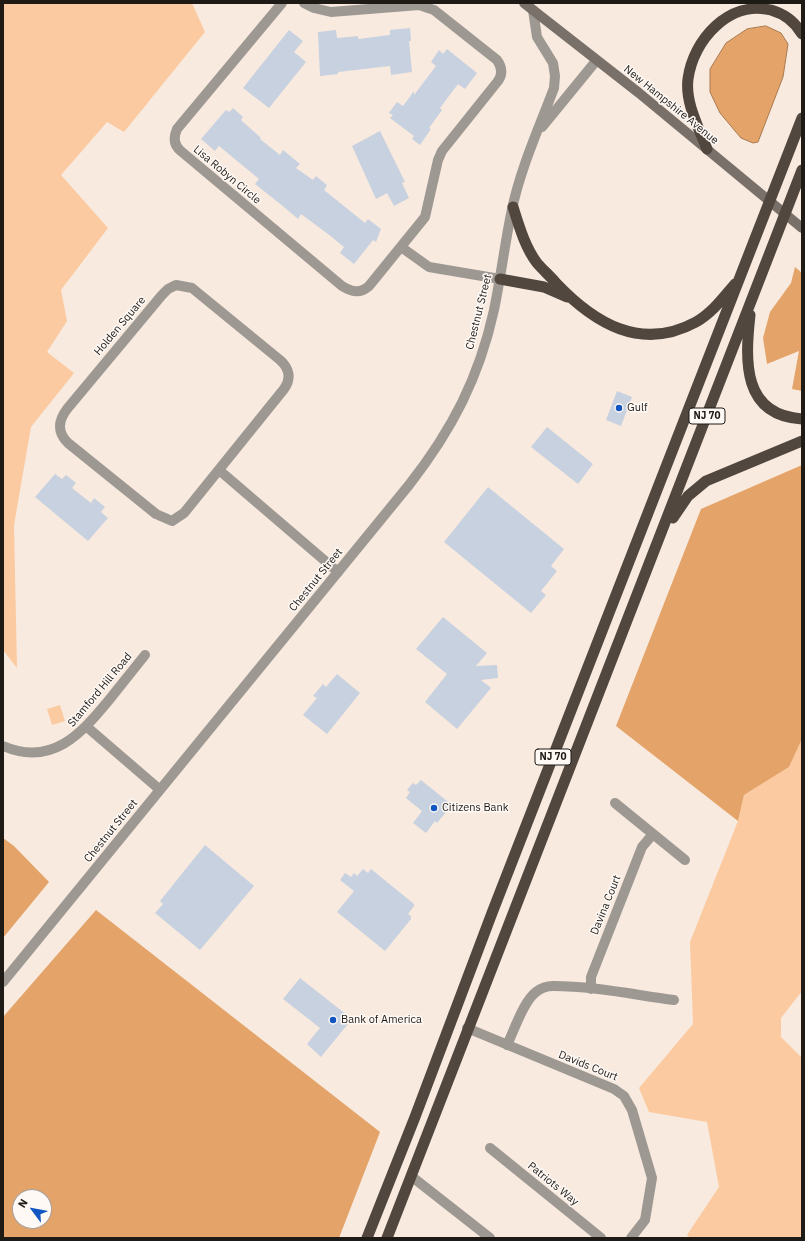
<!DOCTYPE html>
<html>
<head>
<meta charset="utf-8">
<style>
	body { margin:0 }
	#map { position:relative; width:805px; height:1241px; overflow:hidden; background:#f8eadf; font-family:"IBM Plex Sans",sans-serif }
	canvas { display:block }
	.frame { position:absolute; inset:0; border:4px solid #1e1a16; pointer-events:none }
	.north { position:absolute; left:12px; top:1189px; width:40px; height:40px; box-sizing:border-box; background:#fff9f5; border:1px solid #a5a09c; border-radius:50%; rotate:302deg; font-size:11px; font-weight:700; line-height:16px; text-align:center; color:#1e1a16 }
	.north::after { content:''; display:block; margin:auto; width:14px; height:18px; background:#1156c1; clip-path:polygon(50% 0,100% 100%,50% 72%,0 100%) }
</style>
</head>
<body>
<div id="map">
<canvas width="805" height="1241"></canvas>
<div class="frame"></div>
<div class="north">N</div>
</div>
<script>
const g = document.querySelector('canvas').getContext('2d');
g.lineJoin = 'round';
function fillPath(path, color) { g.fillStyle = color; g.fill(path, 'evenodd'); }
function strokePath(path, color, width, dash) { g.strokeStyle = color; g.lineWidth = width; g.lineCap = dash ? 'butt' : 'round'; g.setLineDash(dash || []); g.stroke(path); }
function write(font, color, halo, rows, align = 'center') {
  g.font = font + ' "IBM Plex Sans",sans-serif'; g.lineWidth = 3; g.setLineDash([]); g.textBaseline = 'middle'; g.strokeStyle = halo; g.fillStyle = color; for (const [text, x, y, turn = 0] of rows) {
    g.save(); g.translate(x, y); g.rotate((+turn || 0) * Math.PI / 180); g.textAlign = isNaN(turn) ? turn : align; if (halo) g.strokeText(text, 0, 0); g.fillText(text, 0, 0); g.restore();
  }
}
fillPath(new Path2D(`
	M 3,3 L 192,3 L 205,32 L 124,132 L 107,122 L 61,175 L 108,228 L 61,290 L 67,321 L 47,352 L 74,373 L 31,427 L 14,525 L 17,668 L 3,650 Z
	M 60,705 L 65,721 L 52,725 L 47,709 Z
	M 802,739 L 802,991 L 781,1018 L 781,1037 L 802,1058 L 802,1238 L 690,1238 L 687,1235 L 719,1187 L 707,1122 L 649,1112 L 639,1088 L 693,1024 L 690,942 L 738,821 L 744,795 L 789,767 Z`), '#fbcaa0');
fillPath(new Path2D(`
	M 795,267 L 802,273 L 802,391 L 792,389 L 799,351 L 767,364 L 763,338 L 770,312 L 791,283 Z
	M 802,465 L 802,739 L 789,767 L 744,795 L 738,821 L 616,726 L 701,509 Z
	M 3,838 L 14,846 L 49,882 L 3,938 Z
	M 96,910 L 380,1132 L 339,1238 L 3,1238 L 3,1017 ZM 20,1197 L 44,1197 L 44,1221 L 20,1221 Z`), '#e4a368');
const water = new Path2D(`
	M 766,26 L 781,33 L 788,44 L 783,77 L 758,142 L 753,143 L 741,138 L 720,113 L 710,92 L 710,69 L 726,43 L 747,29 Z`);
fillPath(water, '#e4a369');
strokePath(water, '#a97a50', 1);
fillPath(new Path2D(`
	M 410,28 L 411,41 L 409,41 L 412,72 L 391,75 L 390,66 L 338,72 L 338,74 L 320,76 L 318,32 L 336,30 L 337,38 L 358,36 L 358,39 L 390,35 L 390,30 Z
	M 289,30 L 303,41 L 294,52 L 306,62 L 269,108 L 243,88 Z
	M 447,49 L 477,73 L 465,89 L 458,84 L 440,108 L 442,110 L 429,128 L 431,129 L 420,145 L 412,139 L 414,136 L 390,118 L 393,115 L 389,113 L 397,102 L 403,106 L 414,91 L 414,95 L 436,66 L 431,62 L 439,50 L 443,54 Z
	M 233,108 L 243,117 L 241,120 L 261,138 L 260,139 L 280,155 L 283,150 L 300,164 L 296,168 L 313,180 L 316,176 L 327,185 L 324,190 L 365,223 L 368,219 L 381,229 L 376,242 L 373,240 L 354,264 L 340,253 L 344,247 L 328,234 L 301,214 L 298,219 L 284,207 L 255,184 L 259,179 L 219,146 L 215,151 L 201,139 L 226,110 L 229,112 Z
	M 380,131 L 405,182 L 402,183 L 409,198 L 394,206 L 387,193 L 376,199 L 352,146 Z
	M 617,391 L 632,397 L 621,426 L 606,420 Z
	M 547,427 L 593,464 L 578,484 L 531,447 Z
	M 55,474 L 62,479 L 66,475 L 76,483 L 72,488 L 91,503 L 94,498 L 105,507 L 101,512 L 108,518 L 88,541 L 35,497 Z
	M 488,487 L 564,549 L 551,566 L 557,571 L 541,591 L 546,595 L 531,613 L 444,542 Z
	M 443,617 L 487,653 L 476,666 L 497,665 L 498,678 L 481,680 L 491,688 L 457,729 L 425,702 L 447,674 L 416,649 Z
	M 337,674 L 360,693 L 327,734 L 303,715 L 317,698 L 313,696 L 323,684 L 326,687 Z
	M 421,780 L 452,805 L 437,823 L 435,821 L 426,833 L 413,823 L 422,811 L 406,798 L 410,792 L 407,790 L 413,783 L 416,785 Z
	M 205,845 L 254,886 L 200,950 L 155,913 L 163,904 L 160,901 Z
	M 363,869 L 368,873 L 371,869 L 414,904 L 414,906 L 408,914 L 411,916 L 411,919 L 385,951 L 337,912 L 354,891 L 340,880 L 345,873 L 351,877 L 354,873 L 357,876 Z
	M 300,978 L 352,1019 L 321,1057 L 307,1044 L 320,1028 L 283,999 Z`), '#c8d1df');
strokePath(new Path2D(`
	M 282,3 L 177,129 C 173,138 174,146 182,152 L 342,286 C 352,292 360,294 369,286 L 425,217 L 438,160 L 442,151 L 498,81 C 503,74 502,67 497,60 L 434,10 L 419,5 L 331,12 L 314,8 L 304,3
	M 401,247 L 429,267 L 500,279
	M 176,285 L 192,288 L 280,360 C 289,368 292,378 284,389 L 184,513 L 172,521 L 156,514 L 68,443 C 57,432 58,421 67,409 L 162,295 L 168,289 Z
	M 219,470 L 338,572
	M 87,727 L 159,789
	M 3,746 C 52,767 81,734 109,700 C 121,685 133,670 145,655
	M 615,803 L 685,860
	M 591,989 L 591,977 L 611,926 L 642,847 L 653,834
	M 467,1028 L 614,1089 L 624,1096 L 632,1110 L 652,1178 L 645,1220 L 631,1238
	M 507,1045 C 514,1031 523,1002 536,992 C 541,988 547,986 553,986 C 593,986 635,995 674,1000
	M 490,1148 L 601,1238
	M 411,1176 L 490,1238`), '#9e9893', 10);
strokePath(new Path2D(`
	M 542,127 L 596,61
	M 3,982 L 409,485 C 452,430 479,378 494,310 C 501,276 505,242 512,209 C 521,167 539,128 554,88 L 555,76 L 553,63 L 537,37 L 533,10`), '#9e9893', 10);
strokePath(new Path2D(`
	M 524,3 L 639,93 L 802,228`), '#787069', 10);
strokePath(new Path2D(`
	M 707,149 C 699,128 685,103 688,79 C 693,40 729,0 771,10 C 785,14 795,22 802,34
	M 513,207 C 519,226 525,247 537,263 C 543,270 550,276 556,283 C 594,323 641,352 696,322 C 712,313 723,298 735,284
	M 500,279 L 544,287 L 567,297
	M 750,315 C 745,361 742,415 802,419
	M 673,518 L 688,496 L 706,481 L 802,441
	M 367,1238 L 415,1117 L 492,913 L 802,118
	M 387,1238 L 802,170`), '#52473e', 11);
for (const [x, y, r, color] of [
	[619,408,4,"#1156c1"],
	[434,808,4,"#1156c1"],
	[333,1020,4,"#1156c1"]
]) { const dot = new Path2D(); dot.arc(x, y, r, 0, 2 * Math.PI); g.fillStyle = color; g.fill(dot); strokePath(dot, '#fff9f5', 1.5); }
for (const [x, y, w] of [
	[707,416,36],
	[553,757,36]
]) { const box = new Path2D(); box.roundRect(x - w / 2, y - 8, w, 16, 3); g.fillStyle = '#fff9f5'; g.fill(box); strokePath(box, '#1e1a16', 1); }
write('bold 10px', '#1e1a16', null, [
	["NJ 70",707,416],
	["NJ 70",553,757]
]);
write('11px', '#1e1a16', '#fff9f5', [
	["New Hampshire Avenue",671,105,39],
	["Lisa Robyn Circle",227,175,40],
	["Chestnut Street",479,312,-76],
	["Holden Square",120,326,-50],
	["Chestnut Street",316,580,-51],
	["Stamford Hill Road",100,690,-50],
	["Chestnut Street",111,831,-51],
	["Davina Court",606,905,-68],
	["Davids Court",588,1066,22],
	["Patriots Way",553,1184,39]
]);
write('11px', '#1e1a16', '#fff9f5', [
	["Gulf",627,408],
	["Citizens Bank",442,808],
	["Bank of America",341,1020]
], 'left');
</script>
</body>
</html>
